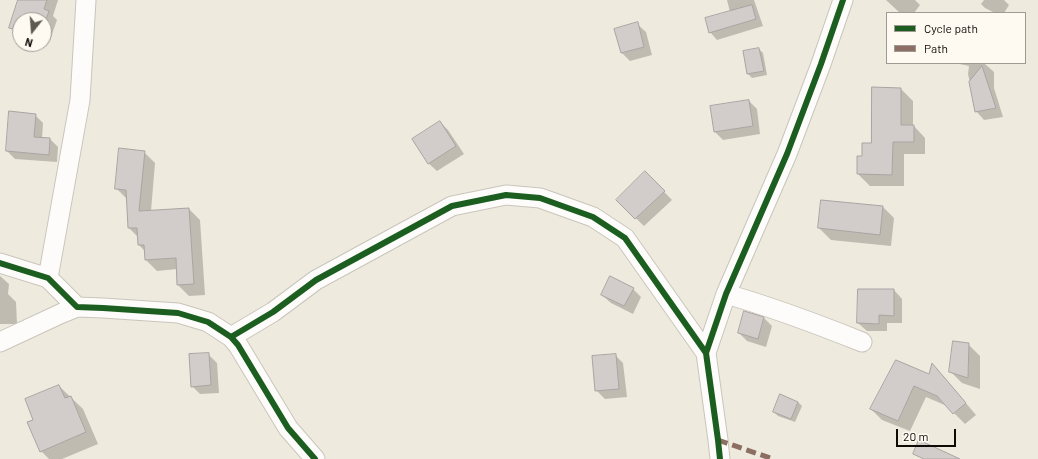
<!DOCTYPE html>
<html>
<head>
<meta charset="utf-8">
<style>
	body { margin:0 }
	#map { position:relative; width:1038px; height:459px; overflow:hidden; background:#efeade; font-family:Barlow,sans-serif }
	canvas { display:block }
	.legend { position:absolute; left:886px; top:12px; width:140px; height:52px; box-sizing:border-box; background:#fefaf2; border:1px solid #9e9a93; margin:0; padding:5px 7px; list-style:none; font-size:12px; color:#0e0b05 }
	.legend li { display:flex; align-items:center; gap:8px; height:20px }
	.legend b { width:20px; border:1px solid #9e9a93 }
	.north { position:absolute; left:12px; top:12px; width:40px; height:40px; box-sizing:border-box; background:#fefaf2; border:1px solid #9e9a93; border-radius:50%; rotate:197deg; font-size:11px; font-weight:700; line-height:16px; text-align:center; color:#0e0b05 }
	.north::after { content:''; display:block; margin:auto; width:14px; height:18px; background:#5d5951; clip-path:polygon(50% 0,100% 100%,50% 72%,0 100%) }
	.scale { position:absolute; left:896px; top:429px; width:60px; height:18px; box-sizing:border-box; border:2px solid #0e0b05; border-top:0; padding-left:5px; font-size:12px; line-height:14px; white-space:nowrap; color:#0e0b05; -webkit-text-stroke:3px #fefaf2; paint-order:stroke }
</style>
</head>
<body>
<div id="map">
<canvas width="1038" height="459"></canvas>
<ul class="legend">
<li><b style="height:5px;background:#1b5e20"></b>Cycle path</li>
<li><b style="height:5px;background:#8d6e63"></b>Path</li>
</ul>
<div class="north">N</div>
<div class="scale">20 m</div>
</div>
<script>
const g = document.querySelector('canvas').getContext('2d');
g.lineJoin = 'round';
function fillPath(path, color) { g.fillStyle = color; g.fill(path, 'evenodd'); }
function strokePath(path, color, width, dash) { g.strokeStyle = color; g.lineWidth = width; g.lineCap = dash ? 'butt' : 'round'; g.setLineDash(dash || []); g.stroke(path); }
fillPath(new Path2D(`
	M 19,0 L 58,0 L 53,16 L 57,20 L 51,37 L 44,35 L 44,20 L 20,20 L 20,36 L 10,27 Z
	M 727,0 L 754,0 L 763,26 L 717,40 L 710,32 L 730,12 Z
	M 886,0 L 915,0 L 920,5 L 914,13 L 900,13 Z
	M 984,0 L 1004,0 L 1009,5 L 1004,13 L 995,13 L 985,8 L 981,4 Z
	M 637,24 L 646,32 L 652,55 L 630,61 L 621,52 Z
	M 759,49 L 763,53 L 767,75 L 752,78 L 748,74 Z
	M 955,63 L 985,64 L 994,72 L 994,88 L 1003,117 L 984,120 L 976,111 L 968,74 L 969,66 Z
	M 901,89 L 913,101 L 913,125 L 925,138 L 925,154 L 904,154 L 904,186 L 870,186 L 858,174 L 858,157 L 863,157 L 872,144 Z
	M 749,101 L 757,109 L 760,134 L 723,140 L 715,132 Z
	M 35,115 L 43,123 L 42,139 L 50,139 L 58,147 L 57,162 L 15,159 L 7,151 Z
	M 440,122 L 448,130 L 464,154 L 437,171 L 428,163 Z
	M 144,152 L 155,163 L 151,211 L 189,209 L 200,220 L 205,295 L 189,296 L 178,285 L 177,269 L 157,271 L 146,260 L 145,251 L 139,245 L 138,237 L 129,228 L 128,200 L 116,188 Z
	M 645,172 L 672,200 L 644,226 L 617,200 Z
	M 882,206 L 894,218 L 891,246 L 831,240 L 819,228 Z
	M 0,276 L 9,284 L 8,294 L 16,302 L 17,324 L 0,324 Z
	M 633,289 L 641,297 L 633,314 L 611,303 L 602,295 Z
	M 894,290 L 902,299 L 902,323 L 887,323 L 887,331 L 867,331 L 858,323 Z
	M 764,318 L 772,326 L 766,347 L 747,341 L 739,333 Z
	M 968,344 L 980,356 L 980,389 L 962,383 L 950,371 Z
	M 208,354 L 217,363 L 219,393 L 200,394 L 192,386 Z
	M 615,355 L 623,363 L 627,397 L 605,399 L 596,390 Z
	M 930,375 L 943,376 L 976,415 L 965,424 L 947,406 L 926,397 L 910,431 L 882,420 L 871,409 Z
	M 59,386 L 83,409 L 98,444 L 62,459 L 49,459 L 41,451 L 35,420 Z
	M 798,402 L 802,406 L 795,422 L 778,416 L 774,412 Z`), '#0003');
const building = new Path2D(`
	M 18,0 L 47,0 L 44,9 L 49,11 L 44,25 L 44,20 L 20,20 L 20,31 L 9,28 Z
	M 752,5 L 756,19 L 709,33 L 705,18 Z
	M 638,22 L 644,47 L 621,53 L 614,29 Z
	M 759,48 L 764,71 L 747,74 L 743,51 Z
	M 982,66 L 996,108 L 975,112 L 969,82 Z
	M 872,87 L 901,88 L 901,125 L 914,125 L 914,142 L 893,142 L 892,175 L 857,174 L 857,156 L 862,156 L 862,143 L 871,143 Z
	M 749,100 L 753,126 L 714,132 L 710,106 Z
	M 9,111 L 36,114 L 34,137 L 50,138 L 49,155 L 6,151 Z
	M 440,121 L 456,146 L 428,164 L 412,139 Z
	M 119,148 L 145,151 L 139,211 L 189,208 L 194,284 L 177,285 L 176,258 L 145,260 L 144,245 L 138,245 L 137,228 L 128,228 L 126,190 L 115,189 Z
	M 645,171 L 665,191 L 635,219 L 616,200 Z
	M 821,200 L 883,206 L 880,235 L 818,228 Z
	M 610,276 L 634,288 L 624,306 L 601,295 Z
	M 858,289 L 894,289 L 894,316 L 879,315 L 879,324 L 857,323 Z
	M 744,311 L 764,317 L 758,339 L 738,333 Z
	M 953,341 L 969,343 L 968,378 L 949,372 Z
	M 209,353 L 211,385 L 191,387 L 189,354 Z
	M 616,354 L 619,389 L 595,391 L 592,356 Z
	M 896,360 L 929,374 L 932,363 L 966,403 L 953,414 L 937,396 L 914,386 L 898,421 L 870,409 Z
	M 59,385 L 65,398 L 71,396 L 86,432 L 40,452 L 27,422 L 33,420 L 25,399 Z
	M 780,394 L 798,402 L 791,419 L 773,412 Z
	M 919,440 L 960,459 L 924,459 L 913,454 Z`);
fillPath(building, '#d2cdcb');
strokePath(building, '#a9a4a2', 1);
const minor = new Path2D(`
	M 0,263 L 48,278 L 77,307 L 103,308 L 178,313 L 208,322 L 231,337 L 238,345 L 288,428 L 315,459
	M 48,278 L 80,100 L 86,0
	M 726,294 C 772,307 817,324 862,342
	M 231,337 L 273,312 L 316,280 L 452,206 L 506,195 L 540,198 L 593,217 L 625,238 L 706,353 L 718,440 L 720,459
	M 0,342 L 60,314 L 77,307
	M 706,353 L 726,294 L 787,154 L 821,64 L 843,0`);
strokePath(minor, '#c9c5bc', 21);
strokePath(minor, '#fdfcfa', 19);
strokePath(new Path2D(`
	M 718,440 L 773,459`), '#8d6e63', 5, [10, 5]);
strokePath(new Path2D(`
	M 0,263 L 48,278 L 77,307 L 103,308 L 178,313 L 208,322 L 231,337 L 238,345 L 288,428 L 315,459
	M 231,337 L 273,312 L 316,280 L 452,206 L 506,195 L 540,198 L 593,217 L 625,238 L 706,353 L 718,440 L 720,459
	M 706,353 L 726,294 L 787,154 L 821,64 L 843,0`), '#1b5e20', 6);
</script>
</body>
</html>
